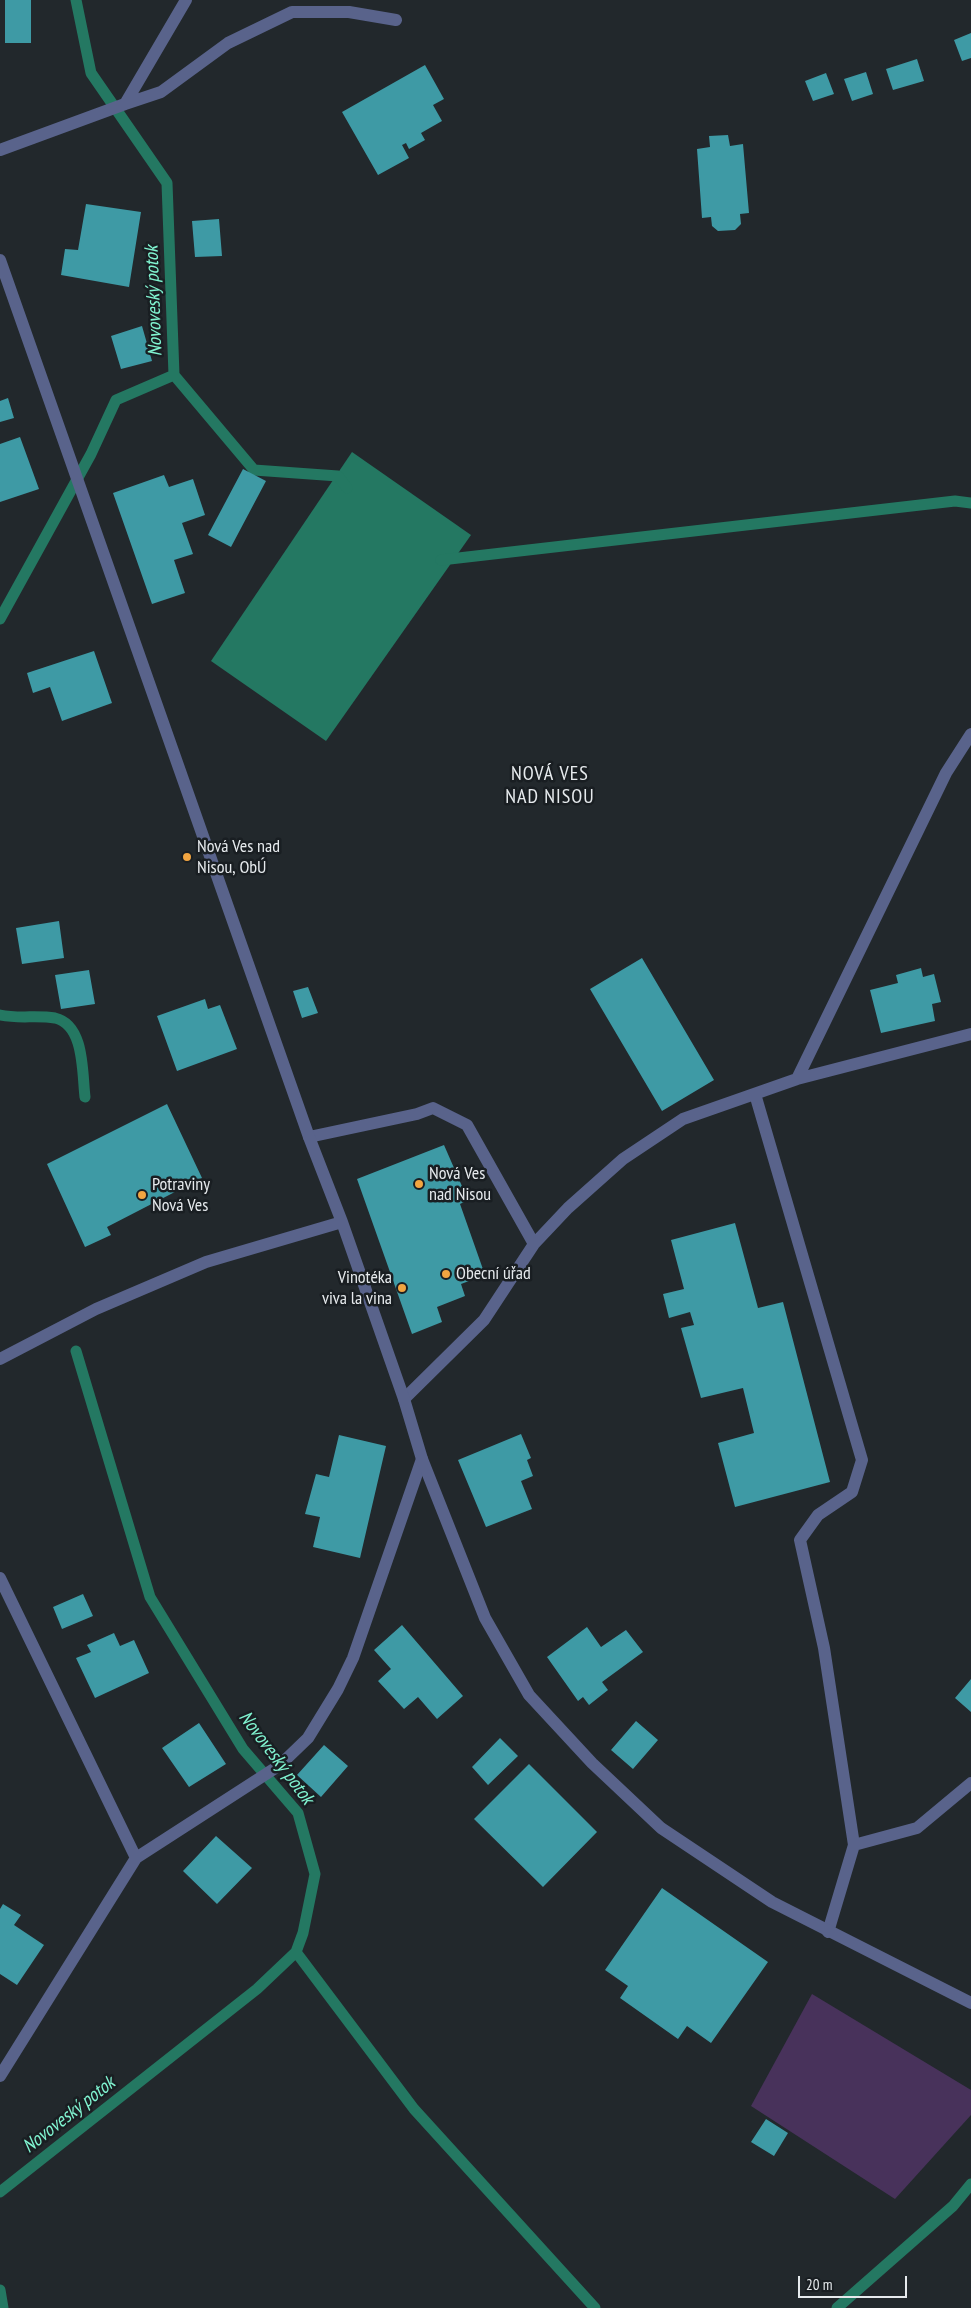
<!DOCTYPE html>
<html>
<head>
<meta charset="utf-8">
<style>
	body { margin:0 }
	#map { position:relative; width:971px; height:2308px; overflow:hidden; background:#22282c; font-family:"PT Sans Narrow",sans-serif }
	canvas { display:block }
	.scale { position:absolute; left:798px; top:2276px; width:109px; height:22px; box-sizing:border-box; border:2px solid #e6eaed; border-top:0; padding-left:6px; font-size:15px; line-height:18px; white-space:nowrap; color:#e6eaed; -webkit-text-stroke:4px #191e22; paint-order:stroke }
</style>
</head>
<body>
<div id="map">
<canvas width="971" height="2308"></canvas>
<div class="scale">20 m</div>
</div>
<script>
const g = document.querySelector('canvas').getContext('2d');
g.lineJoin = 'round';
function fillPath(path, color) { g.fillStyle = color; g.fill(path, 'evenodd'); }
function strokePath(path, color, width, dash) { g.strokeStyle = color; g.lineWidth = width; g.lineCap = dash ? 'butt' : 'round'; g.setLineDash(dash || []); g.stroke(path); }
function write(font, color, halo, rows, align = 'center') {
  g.font = font + ' "PT Sans Narrow",sans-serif'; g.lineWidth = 5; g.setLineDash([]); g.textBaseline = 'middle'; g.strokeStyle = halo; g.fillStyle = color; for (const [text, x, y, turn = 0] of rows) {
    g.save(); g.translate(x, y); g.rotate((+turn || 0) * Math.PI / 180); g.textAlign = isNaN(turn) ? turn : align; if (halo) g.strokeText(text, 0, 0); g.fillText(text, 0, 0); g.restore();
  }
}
fillPath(new Path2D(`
	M 812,1994 L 971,2090 L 971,2115 L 895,2199 L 751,2106 Z`), '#48325b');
fillPath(new Path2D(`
	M 352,452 L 471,535 L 326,741 L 211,661 Z`), '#247862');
strokePath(new Path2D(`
	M 174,375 L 254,470 L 338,476 L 347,488
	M 441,560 L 955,501 L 971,503
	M 0,619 L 91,454 L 116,400 L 174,375 L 167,183 L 91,73 L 76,0
	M 0,1015 C 18,1019 37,1015 55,1018 C 85,1025 82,1073 85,1097
	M 296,1952 L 414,2109 L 595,2308
	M 0,2192 L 257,1989 L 296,1952 L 303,1933 L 315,1874 L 298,1813 L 243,1749 L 150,1597 L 76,1351
	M 0,2290 L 3,2308
	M 837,2308 L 953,2206 L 971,2184`), '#247862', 11);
fillPath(new Path2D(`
	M 5,0 L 31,0 L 31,43 L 5,43 Z
	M 971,33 L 971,58 L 962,61 L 954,40 Z
	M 917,59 L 924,81 L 893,90 L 886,69 Z
	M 425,65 L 444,99 L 433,105 L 442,121 L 421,133 L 425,140 L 409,149 L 406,143 L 402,145 L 409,158 L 378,175 L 342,112 Z
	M 866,72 L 873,94 L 852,101 L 844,79 Z
	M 826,73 L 834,94 L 813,101 L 805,81 Z
	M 728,135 L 730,146 L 743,144 L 749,213 L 740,214 L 741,224 L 735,230 L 718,231 L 712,226 L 711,217 L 702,218 L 697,149 L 710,147 L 709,136 Z
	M 86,204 L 141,212 L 129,287 L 61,275 L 65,249 L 78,250 Z
	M 219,219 L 222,256 L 195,257 L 192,221 Z
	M 142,326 L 152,361 L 121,369 L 111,336 Z
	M 8,398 L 14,418 L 0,422 L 0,401 Z
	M 20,437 L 39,489 L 0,502 L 0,444 Z
	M 243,469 L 266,481 L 231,547 L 208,535 Z
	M 164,475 L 169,487 L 193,479 L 205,515 L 182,523 L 193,554 L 174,560 L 185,593 L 152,604 L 113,493 Z
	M 94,651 L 112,703 L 62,721 L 50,687 L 33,693 L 27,673 Z
	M 59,921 L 64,958 L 22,964 L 16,928 Z
	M 642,958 L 714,1080 L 662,1111 L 590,989 Z
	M 921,968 L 923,977 L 934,974 L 941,1002 L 932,1004 L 935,1021 L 881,1033 L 870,990 L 898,983 L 896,975 Z
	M 89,970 L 95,1004 L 61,1009 L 55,975 Z
	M 308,987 L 318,1013 L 302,1018 L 293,991 Z
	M 205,999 L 208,1009 L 220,1005 L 237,1049 L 177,1071 L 157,1016 Z
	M 167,1104 L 202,1178 L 107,1227 L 111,1235 L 85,1247 L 47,1164 Z
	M 444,1145 L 468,1200 L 460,1204 L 485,1275 L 461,1284 L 465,1296 L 437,1307 L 442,1322 L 412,1334 L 357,1179 Z
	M 735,1223 L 758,1308 L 783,1302 L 830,1482 L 735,1507 L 718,1443 L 754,1433 L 743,1388 L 701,1398 L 681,1328 L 694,1325 L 690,1312 L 669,1318 L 663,1294 L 684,1289 L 671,1240 Z
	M 521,1434 L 531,1458 L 527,1460 L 533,1476 L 521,1481 L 532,1509 L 486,1527 L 458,1460 Z
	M 339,1435 L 386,1446 L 360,1558 L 313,1547 L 320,1517 L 305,1514 L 316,1474 L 329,1477 Z
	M 83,1594 L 93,1616 L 62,1629 L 53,1607 Z
	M 402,1625 L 463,1696 L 437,1719 L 418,1697 L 404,1709 L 378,1681 L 391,1669 L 374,1650 Z
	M 587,1627 L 601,1647 L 626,1630 L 643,1652 L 602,1682 L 608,1690 L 589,1705 L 583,1697 L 578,1701 L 547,1657 Z
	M 114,1633 L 120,1646 L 134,1640 L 149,1673 L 95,1698 L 76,1658 L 91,1652 L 87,1645 Z
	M 971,1679 L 971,1712 L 955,1698 Z
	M 636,1721 L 658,1740 L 633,1769 L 611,1750 Z
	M 199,1723 L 226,1764 L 189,1787 L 162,1748 Z
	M 500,1738 L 518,1756 L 488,1785 L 472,1767 Z
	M 324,1745 L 348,1766 L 321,1797 L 297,1775 Z
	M 529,1764 L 597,1832 L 543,1887 L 474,1819 Z
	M 216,1836 L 252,1868 L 217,1904 L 183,1871 Z
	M 662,1888 L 768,1962 L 711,2043 L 687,2026 L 678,2039 L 620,1998 L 628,1986 L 605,1970 Z
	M 3,1904 L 21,1915 L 14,1925 L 44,1945 L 17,1985 L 0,1974 L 0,1909 Z
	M 766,2119 L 788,2133 L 774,2156 L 751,2142 Z`), '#3e9aa5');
strokePath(new Path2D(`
	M 125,104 L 161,92 L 228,43 L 292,12 L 349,12 L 396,20
	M 0,150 L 125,104 L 186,0
	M 797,1079 L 946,773 L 971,734
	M 755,1094 L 862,1460 L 852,1492 L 818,1515 L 800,1540 L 824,1648 L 854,1845 L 828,1932
	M 309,1137 L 417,1114 L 433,1108 L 467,1125 L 534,1244
	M 404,1399 L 484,1320 L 534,1244 L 568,1208 L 623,1159 L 683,1119 L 797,1079 L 971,1034
	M 0,1578 L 136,1858
	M 854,1845 L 917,1828 L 971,1783
	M 0,2076 L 136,1858 L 280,1765 L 308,1738 L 338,1689 L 353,1658 L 422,1459`), '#59638b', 12);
strokePath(new Path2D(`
	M 0,260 L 309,1137 L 342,1222 L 404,1399 L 422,1459 L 485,1618 L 529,1695 L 592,1763 L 661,1828 L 772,1902 L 971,2003
	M 0,1359 L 96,1309 L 206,1262 L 342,1222`), '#59638b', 12);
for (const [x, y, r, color] of [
	[187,857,5,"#f2a541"],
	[419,1184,5,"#f2a541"],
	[142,1195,5,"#f2a541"],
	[446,1274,5,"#f2a541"],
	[402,1288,5,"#f2a541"]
]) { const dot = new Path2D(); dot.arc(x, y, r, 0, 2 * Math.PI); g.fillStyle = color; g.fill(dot); strokePath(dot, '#191e22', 2); }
write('18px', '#e6eaed', '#191e22', [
	["Nová Ves nad",197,847],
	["Nisou, ObÚ",197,868],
	["Nová Ves",429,1174],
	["nad Nisou",429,1195],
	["Potraviny",152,1185],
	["Nová Ves",152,1206],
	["Obecní úřad",456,1274],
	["Vinotéka",392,1278,"right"],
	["viva la vina",392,1299,"right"]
], 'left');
write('italic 19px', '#81f4d1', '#191e22', [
	["Novoveský potok",154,301,-92],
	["Novoveský potok",276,1758,53],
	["Novoveský potok",69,2115,-38]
]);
g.letterSpacing = '1px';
write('20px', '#e6eaed', '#191e22', [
	["NOVÁ VES",550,774],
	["NAD NISOU",550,797]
]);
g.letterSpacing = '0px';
</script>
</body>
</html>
